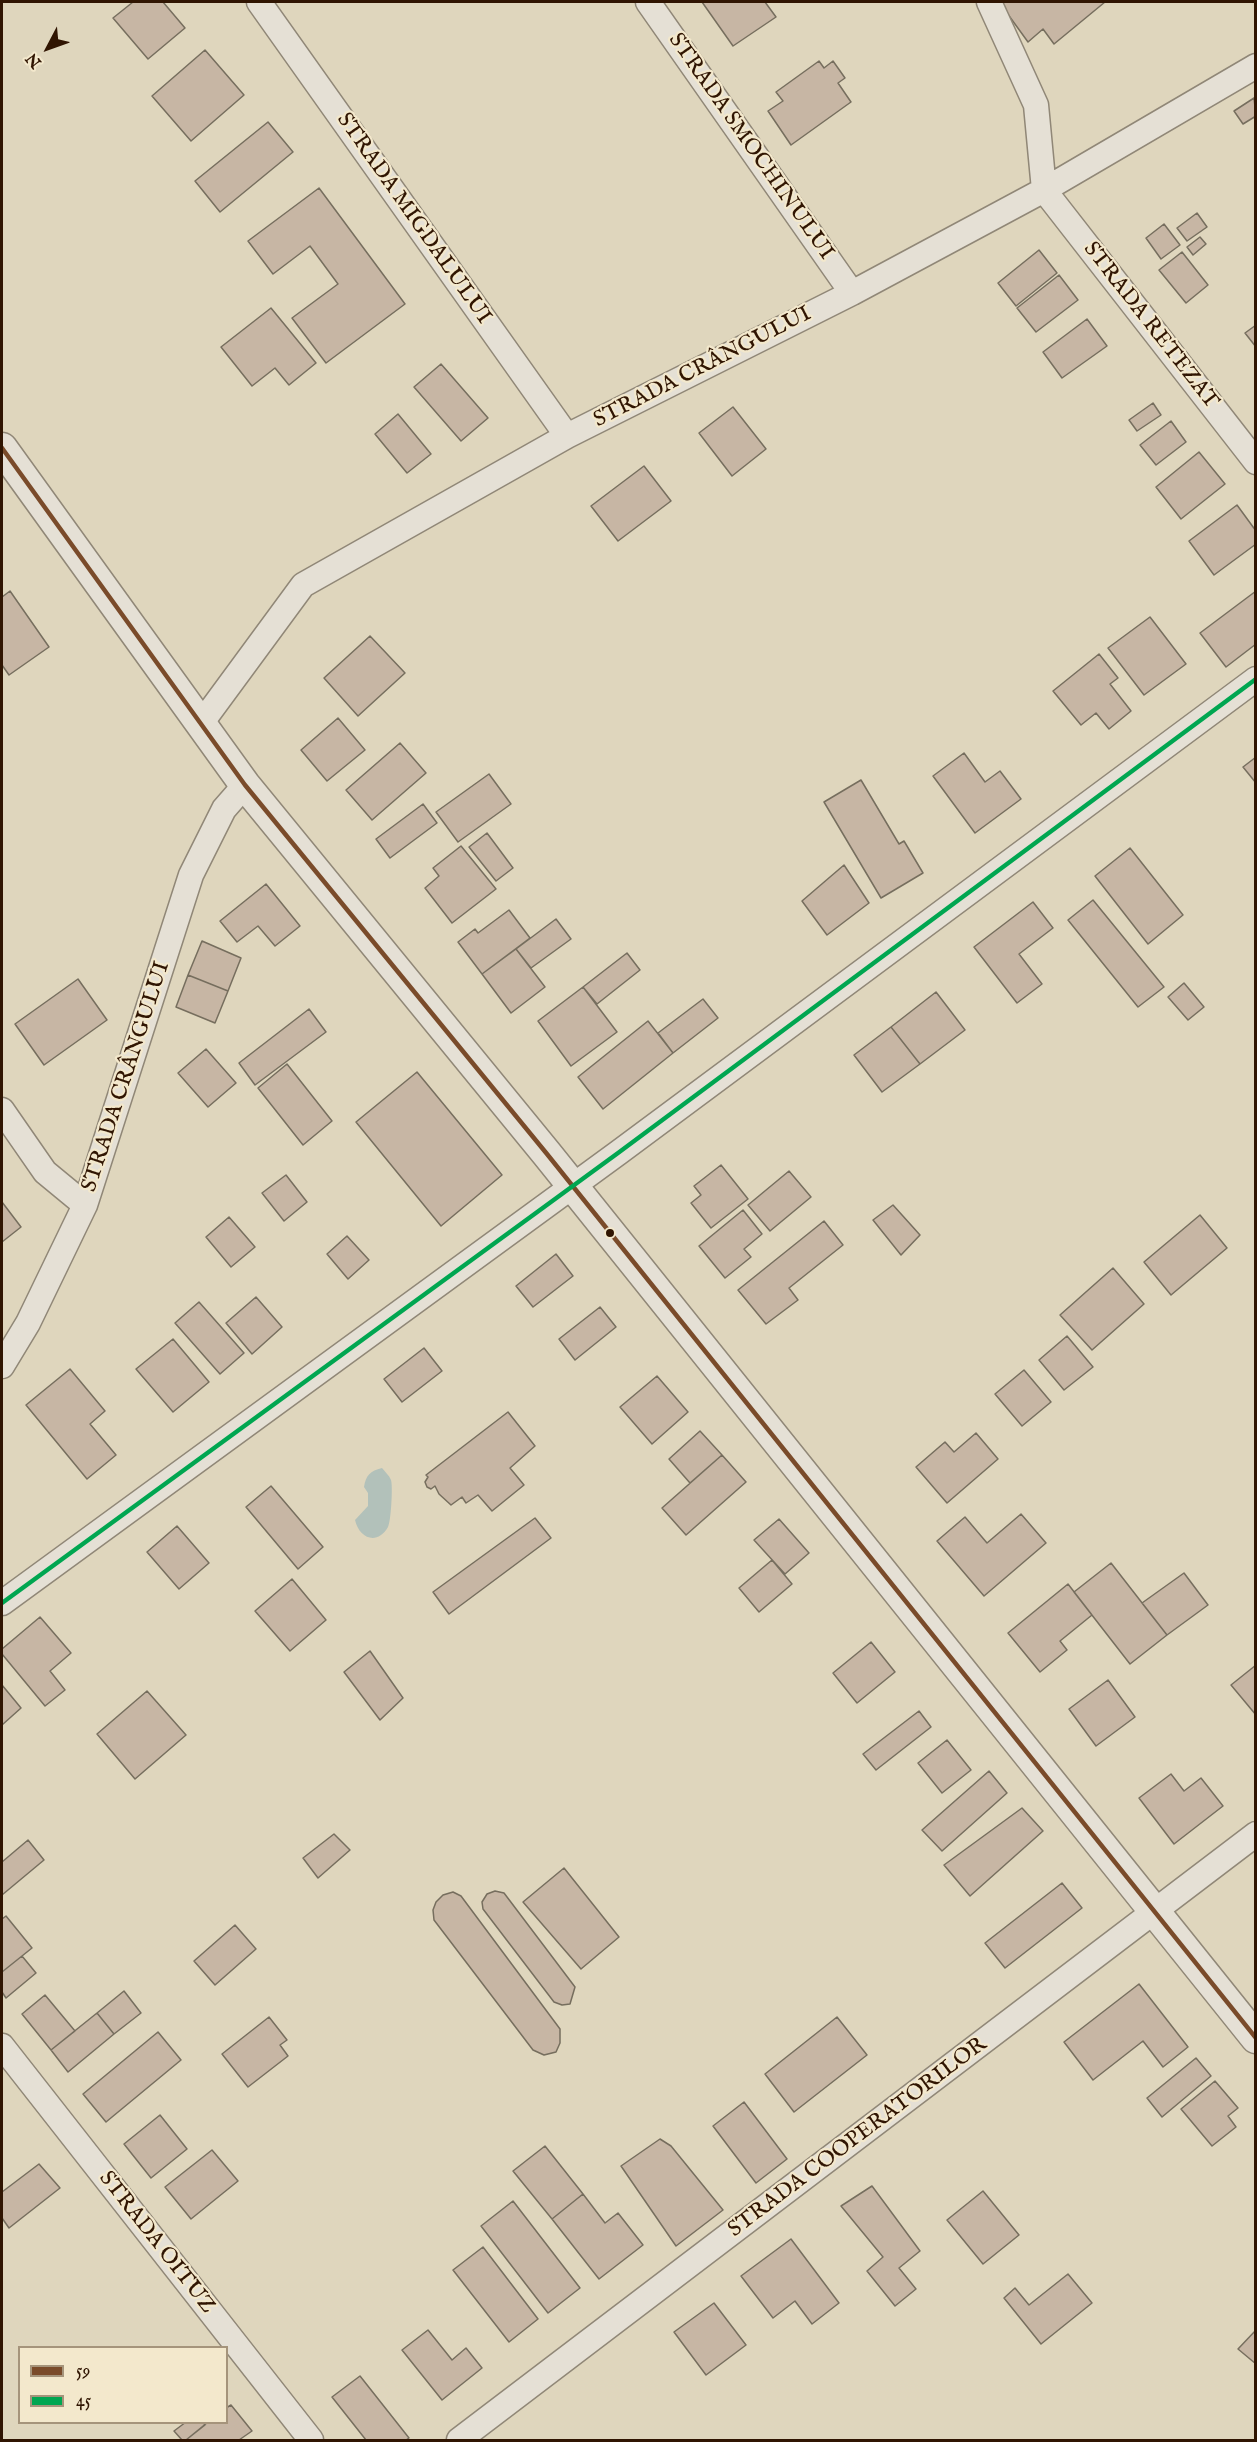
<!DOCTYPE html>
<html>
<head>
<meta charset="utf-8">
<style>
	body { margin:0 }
	#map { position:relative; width:1257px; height:2442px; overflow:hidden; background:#dfd6bd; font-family:"IM FELL English",serif }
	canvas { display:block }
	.frame { position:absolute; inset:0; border:3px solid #301502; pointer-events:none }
	.legend { position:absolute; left:18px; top:2346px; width:210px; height:78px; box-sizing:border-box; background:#f3e8cc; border:2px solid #a5947b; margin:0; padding:8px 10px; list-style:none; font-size:18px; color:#301502 }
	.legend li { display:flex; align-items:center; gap:12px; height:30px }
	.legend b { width:30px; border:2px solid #a5947b }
	.north { position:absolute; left:18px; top:18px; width:60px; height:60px; -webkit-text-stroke:4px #f3e8cc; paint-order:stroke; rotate:229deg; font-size:16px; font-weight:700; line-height:24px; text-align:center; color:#301502 }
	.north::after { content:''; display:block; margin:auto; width:21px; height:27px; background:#301502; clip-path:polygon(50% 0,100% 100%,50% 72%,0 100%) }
</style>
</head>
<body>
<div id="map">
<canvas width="1257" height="2442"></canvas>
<div class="frame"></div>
<ul class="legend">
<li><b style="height:8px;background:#7a4b2a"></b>59</li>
<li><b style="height:8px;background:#00a651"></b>45</li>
</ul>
<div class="north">N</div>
</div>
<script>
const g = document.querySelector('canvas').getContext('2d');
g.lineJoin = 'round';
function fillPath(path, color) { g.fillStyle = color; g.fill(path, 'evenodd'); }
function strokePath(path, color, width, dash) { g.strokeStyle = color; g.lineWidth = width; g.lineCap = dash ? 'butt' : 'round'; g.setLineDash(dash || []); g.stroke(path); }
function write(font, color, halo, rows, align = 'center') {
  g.font = font + ' "IM FELL English",serif'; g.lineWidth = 4.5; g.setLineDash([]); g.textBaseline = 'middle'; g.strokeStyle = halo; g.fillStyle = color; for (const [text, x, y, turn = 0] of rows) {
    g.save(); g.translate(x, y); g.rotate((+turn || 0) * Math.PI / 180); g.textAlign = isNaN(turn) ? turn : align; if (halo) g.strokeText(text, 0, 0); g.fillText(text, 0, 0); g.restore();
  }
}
fillPath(new Path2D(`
	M 382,1468 C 385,1472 389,1475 391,1480 C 393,1486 391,1522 388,1527 C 377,1546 359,1538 355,1520 L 368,1506 L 368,1493 L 364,1487 C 366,1475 370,1471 382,1468 Z`), '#b2c1ba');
const building = new Path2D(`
	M 133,2 L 163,2 L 185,28 L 148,59 L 113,18 Z
	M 702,2 L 765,2 L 776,17 L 733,46 Z
	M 999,2 L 1105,2 L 1054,44 L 1043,29 L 1028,42 Z
	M 205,50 L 244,95 L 191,141 L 152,96 Z
	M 819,61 L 824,68 L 833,61 L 845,78 L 838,83 L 851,102 L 791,145 L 768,111 L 783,101 L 776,92 Z
	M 1254,98 L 1256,116 L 1243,124 L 1234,111 Z
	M 268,122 L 293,152 L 220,212 L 195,181 Z
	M 319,188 L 405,304 L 326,363 L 292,318 L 338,284 L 310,246 L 273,274 L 248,241 Z
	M 1197,213 L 1207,227 L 1187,241 L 1177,228 Z
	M 1164,224 L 1180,245 L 1161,259 L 1146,238 Z
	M 1200,237 L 1206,244 L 1193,255 L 1187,247 Z
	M 1039,250 L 1057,273 L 1016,306 L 998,283 Z
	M 1182,252 L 1208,285 L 1186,303 L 1159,270 Z
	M 1059,275 L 1078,300 L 1036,332 L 1017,308 Z
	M 271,308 L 316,363 L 289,385 L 275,368 L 252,386 L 221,347 Z
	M 1087,319 L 1107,346 L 1062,378 L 1043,352 Z
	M 1256,325 L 1256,347 L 1245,333 Z
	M 441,364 L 488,418 L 461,441 L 414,387 Z
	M 1153,403 L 1161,415 L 1137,431 L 1129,420 Z
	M 733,407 L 766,449 L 732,476 L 699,433 Z
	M 398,414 L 431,454 L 407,473 L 375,434 Z
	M 1171,421 L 1186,442 L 1156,465 L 1140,445 Z
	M 1199,452 L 1225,484 L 1181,519 L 1156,487 Z
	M 644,466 L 671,501 L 618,541 L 591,506 Z
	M 1237,505 L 1256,531 L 1256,544 L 1214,575 L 1189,541 Z
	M 10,591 L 49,647 L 9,675 L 2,665 L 2,597 Z
	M 1256,591 L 1256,644 L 1226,667 L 1200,633 Z
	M 1150,617 L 1186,664 L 1144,695 L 1108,648 Z
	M 370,636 L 405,673 L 358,716 L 324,678 Z
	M 1099,654 L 1118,678 L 1110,684 L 1131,711 L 1109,729 L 1096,713 L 1081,725 L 1053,691 Z
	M 338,718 L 365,750 L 327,781 L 301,750 Z
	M 400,743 L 426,773 L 372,820 L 346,790 Z
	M 964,753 L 985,782 L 1000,771 L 1021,799 L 975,833 L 933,776 Z
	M 1256,757 L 1256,783 L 1243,767 Z
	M 489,774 L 511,804 L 458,842 L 436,812 Z
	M 861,780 L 899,844 L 904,841 L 923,873 L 881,898 L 824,802 Z
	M 423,804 L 437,823 L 390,858 L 376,839 Z
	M 487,833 L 513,868 L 496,881 L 469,847 Z
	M 461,846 L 496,889 L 452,923 L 425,888 L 439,876 L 433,868 Z
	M 1130,848 L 1183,915 L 1148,944 L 1095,876 Z
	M 844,865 L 869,903 L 827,935 L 802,901 Z
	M 266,884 L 300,926 L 275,946 L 258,926 L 237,942 L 220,921 Z
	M 1093,900 L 1164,987 L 1138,1007 L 1068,920 Z
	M 1033,902 L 1053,928 L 1019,954 L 1042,984 L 1017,1003 L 974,947 Z
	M 509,910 L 530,938 L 482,974 L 458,942 L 475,929 L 478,933 Z
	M 556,919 L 571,939 L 531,968 L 516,949 Z
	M 202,941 L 241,958 L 228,991 L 188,975 Z
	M 516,949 L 545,987 L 511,1013 L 482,974 Z
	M 627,953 L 640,970 L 597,1004 L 583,987 Z
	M 188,975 L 228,991 L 215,1023 L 176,1007 Z
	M 78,979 L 107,1020 L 44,1065 L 15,1024 Z
	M 1184,983 L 1204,1007 L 1188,1020 L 1168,997 Z
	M 583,987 L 617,1032 L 571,1066 L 538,1021 Z
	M 936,992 L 965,1030 L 920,1064 L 891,1027 Z
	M 703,999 L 718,1018 L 673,1053 L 658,1033 Z
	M 309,1009 L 326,1032 L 255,1085 L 239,1063 Z
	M 648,1021 L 673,1053 L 603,1109 L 578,1077 Z
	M 891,1027 L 920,1064 L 882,1092 L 854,1055 Z
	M 206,1049 L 236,1083 L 208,1107 L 178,1073 Z
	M 287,1064 L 332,1121 L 303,1145 L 258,1088 Z
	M 417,1072 L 502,1175 L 441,1226 L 356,1122 Z
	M 721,1165 L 748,1199 L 711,1228 L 691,1203 L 701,1195 L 694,1186 Z
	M 789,1171 L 811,1197 L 770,1231 L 748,1205 Z
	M 286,1175 L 307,1202 L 284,1221 L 262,1193 Z
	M 2,1202 L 21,1227 L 2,1242 Z
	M 893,1205 L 920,1235 L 901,1255 L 873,1220 Z
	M 743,1210 L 762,1234 L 744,1249 L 751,1257 L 725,1278 L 699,1246 Z
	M 1200,1215 L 1227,1248 L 1171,1295 L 1144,1262 Z
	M 229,1217 L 255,1247 L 231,1267 L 206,1237 Z
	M 824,1221 L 843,1245 L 789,1288 L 798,1300 L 766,1324 L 738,1290 Z
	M 347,1236 L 369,1260 L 348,1279 L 327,1254 Z
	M 556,1254 L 573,1276 L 533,1307 L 516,1286 Z
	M 1113,1268 L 1144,1304 L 1092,1350 L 1060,1315 Z
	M 256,1297 L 282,1327 L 252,1354 L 226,1323 Z
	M 199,1302 L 244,1353 L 220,1374 L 175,1323 Z
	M 600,1307 L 616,1327 L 575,1360 L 559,1339 Z
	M 1067,1336 L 1093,1367 L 1064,1390 L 1039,1360 Z
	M 173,1339 L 209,1382 L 173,1412 L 136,1369 Z
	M 424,1348 L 442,1371 L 402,1402 L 384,1379 Z
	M 70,1369 L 105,1411 L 90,1424 L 116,1455 L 87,1479 L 26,1405 Z
	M 1024,1370 L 1051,1402 L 1022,1426 L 995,1394 Z
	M 657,1376 L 688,1412 L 652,1444 L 620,1407 Z
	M 508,1412 L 535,1446 L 510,1468 L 524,1485 L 492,1511 L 478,1495 L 466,1503 L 462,1497 L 451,1505 L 439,1494 L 435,1486 L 431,1489 L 427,1487 L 425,1482 L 428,1477 L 426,1475 Z
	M 700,1431 L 722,1455 L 690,1483 L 669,1459 Z
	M 976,1433 L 998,1459 L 947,1503 L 916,1467 L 945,1442 L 954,1452 Z
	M 722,1455 L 746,1482 L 686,1535 L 662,1508 Z
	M 271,1486 L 323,1547 L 298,1569 L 246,1507 Z
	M 1021,1514 L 1046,1543 L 984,1596 L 937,1541 L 965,1517 L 987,1543 Z
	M 535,1518 L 551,1538 L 449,1614 L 433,1592 Z
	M 779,1519 L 809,1553 L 785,1574 L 754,1540 Z
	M 177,1526 L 209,1563 L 179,1589 L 147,1552 Z
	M 772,1560 L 792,1584 L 759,1612 L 739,1588 Z
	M 1111,1563 L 1167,1635 L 1130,1664 L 1074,1592 Z
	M 1184,1573 L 1208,1605 L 1167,1635 L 1142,1603 Z
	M 292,1579 L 326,1620 L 290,1651 L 255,1611 Z
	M 1068,1584 L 1092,1615 L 1060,1641 L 1067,1650 L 1040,1672 L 1008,1633 Z
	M 40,1617 L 71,1653 L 50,1671 L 65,1690 L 45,1706 L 2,1654 L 2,1649 Z
	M 871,1642 L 895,1672 L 857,1703 L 833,1673 Z
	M 370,1651 L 403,1698 L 380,1720 L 344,1672 Z
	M 1256,1665 L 1256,1715 L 1231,1685 Z
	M 1108,1680 L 1135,1717 L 1096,1746 L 1069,1709 Z
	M 2,1685 L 21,1708 L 2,1725 Z
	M 147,1691 L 186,1735 L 135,1779 L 97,1734 Z
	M 919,1711 L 931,1727 L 876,1770 L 863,1754 Z
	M 947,1740 L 971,1770 L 942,1793 L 918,1763 Z
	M 989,1771 L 1007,1793 L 942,1851 L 922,1830 Z
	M 1171,1774 L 1184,1791 L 1201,1778 L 1223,1806 L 1174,1844 L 1139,1798 Z
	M 1022,1808 L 1043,1831 L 970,1896 L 944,1865 Z
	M 334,1834 L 350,1850 L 318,1878 L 303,1858 Z
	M 28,1840 L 44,1860 L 2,1895 L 2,1862 Z
	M 564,1868 L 619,1937 L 581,1969 L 523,1902 Z
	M 1062,1883 L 1082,1908 L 1005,1968 L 985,1943 Z
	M 495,1891 L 504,1893 L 575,1987 L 570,2004 L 562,2005 L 554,2002 L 483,1909 L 482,1902 L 487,1894 Z
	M 453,1892 L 461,1896 L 560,2029 L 560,2043 L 556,2052 L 544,2055 L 533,2050 L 434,1920 L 433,1910 L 436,1902 L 443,1895 Z
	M 6,1916 L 32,1948 L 2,1972 L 2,1919 Z
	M 235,1925 L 256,1949 L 215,1985 L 194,1961 Z
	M 22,1956 L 36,1973 L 6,1998 L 2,1992 L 2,1972 Z
	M 1139,1984 L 1188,2047 L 1163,2067 L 1143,2041 L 1093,2080 L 1064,2042 Z
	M 124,1991 L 141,2013 L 114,2034 L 97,2013 Z
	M 45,1995 L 75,2031 L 51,2050 L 22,2014 Z
	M 97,2013 L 114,2034 L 68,2072 L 51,2050 Z
	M 269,2017 L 287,2040 L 280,2045 L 288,2056 L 248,2087 L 222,2054 Z
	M 837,2017 L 867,2055 L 794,2112 L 765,2074 Z
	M 158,2032 L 181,2060 L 106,2122 L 83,2094 Z
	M 1196,2058 L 1211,2076 L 1162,2117 L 1147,2098 Z
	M 1215,2081 L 1238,2108 L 1228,2116 L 1236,2127 L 1212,2146 L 1181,2109 Z
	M 744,2102 L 787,2159 L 756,2183 L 713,2126 Z
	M 160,2115 L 187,2149 L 151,2178 L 124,2144 Z
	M 660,2139 L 671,2146 L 723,2210 L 676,2246 L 621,2166 Z
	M 545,2146 L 583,2194 L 552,2219 L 513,2171 Z
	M 212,2150 L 238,2181 L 191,2219 L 165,2187 Z
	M 39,2164 L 60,2188 L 9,2228 L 2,2218 L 2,2192 Z
	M 872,2186 L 920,2251 L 899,2268 L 916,2289 L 895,2306 L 867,2271 L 883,2257 L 841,2206 Z
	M 983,2191 L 1019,2235 L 983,2264 L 947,2220 Z
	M 583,2194 L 605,2223 L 618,2213 L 643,2245 L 599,2279 L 552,2219 Z
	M 513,2201 L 580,2288 L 548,2313 L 481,2226 Z
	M 791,2239 L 839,2303 L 812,2324 L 795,2301 L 773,2318 L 741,2276 Z
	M 483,2247 L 538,2319 L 509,2342 L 453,2270 Z
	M 1068,2274 L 1092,2303 L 1041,2344 L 1004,2298 L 1015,2288 L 1029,2305 Z
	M 714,2303 L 746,2345 L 706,2375 L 674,2332 Z
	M 428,2330 L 452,2360 L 466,2348 L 482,2368 L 442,2400 L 402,2350 Z
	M 1256,2330 L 1256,2364 L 1238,2349 Z
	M 360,2376 L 409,2438 L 406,2440 L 366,2440 L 332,2397 Z
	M 231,2405 L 252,2431 L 239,2440 L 186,2440 L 208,2422 L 226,2422 L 226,2408 Z
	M 186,2422 L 203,2422 L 205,2425 L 186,2440 L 182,2440 L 174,2431 Z`);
fillPath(building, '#c7b6a4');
strokePath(building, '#766e5e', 1.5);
const minor = new Path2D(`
	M 259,2 L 567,436
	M 648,2 L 852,293
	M 989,2 L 1036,105 L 1044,190
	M 1044,190 L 1256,462
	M 200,725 L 303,585 L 567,436 L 852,293 L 1044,190 L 1256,66
	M 2,1110 L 45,1172 L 85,1205
	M 2,1366 L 28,1323 L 85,1205 L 191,875 L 224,809 L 245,785
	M 2,1603 L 618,1153 L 1256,679
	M 2,2046 L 311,2440
	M 459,2440 L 1256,1834`);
const tertiary = new Path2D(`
	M 2,448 L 245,785 L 547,1154 L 1256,2038`);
strokePath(minor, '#908777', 27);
strokePath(tertiary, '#908777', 33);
strokePath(minor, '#e5e0d5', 24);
strokePath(tertiary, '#e5e0d5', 30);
strokePath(new Path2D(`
	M 2,448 L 245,785 L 547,1154 L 1256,2038`), '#7a4b2a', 4.5);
strokePath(new Path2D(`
	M 2,1603 L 618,1153 L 1256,679`), '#00a651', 4.5);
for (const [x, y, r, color] of [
	[610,1233,5,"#301502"]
]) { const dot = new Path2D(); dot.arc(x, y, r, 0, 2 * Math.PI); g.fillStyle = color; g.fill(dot); strokePath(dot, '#f3e8cc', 2); }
write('22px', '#301502', '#f3e8cc', [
	["STRADA SMOCHINULUI",750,147,55],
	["STRADA MIGDALULUI",413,219,55],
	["STRADA RETEZAT",1150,326,52],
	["STRADA CRÂNGULUI",703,368,-27],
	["STRADA CRÂNGULUI",127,1077,-72],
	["STRADA COOPERATORILOR",858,2138,-37],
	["STRADA OITUZ",156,2243,52]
]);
</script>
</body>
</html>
